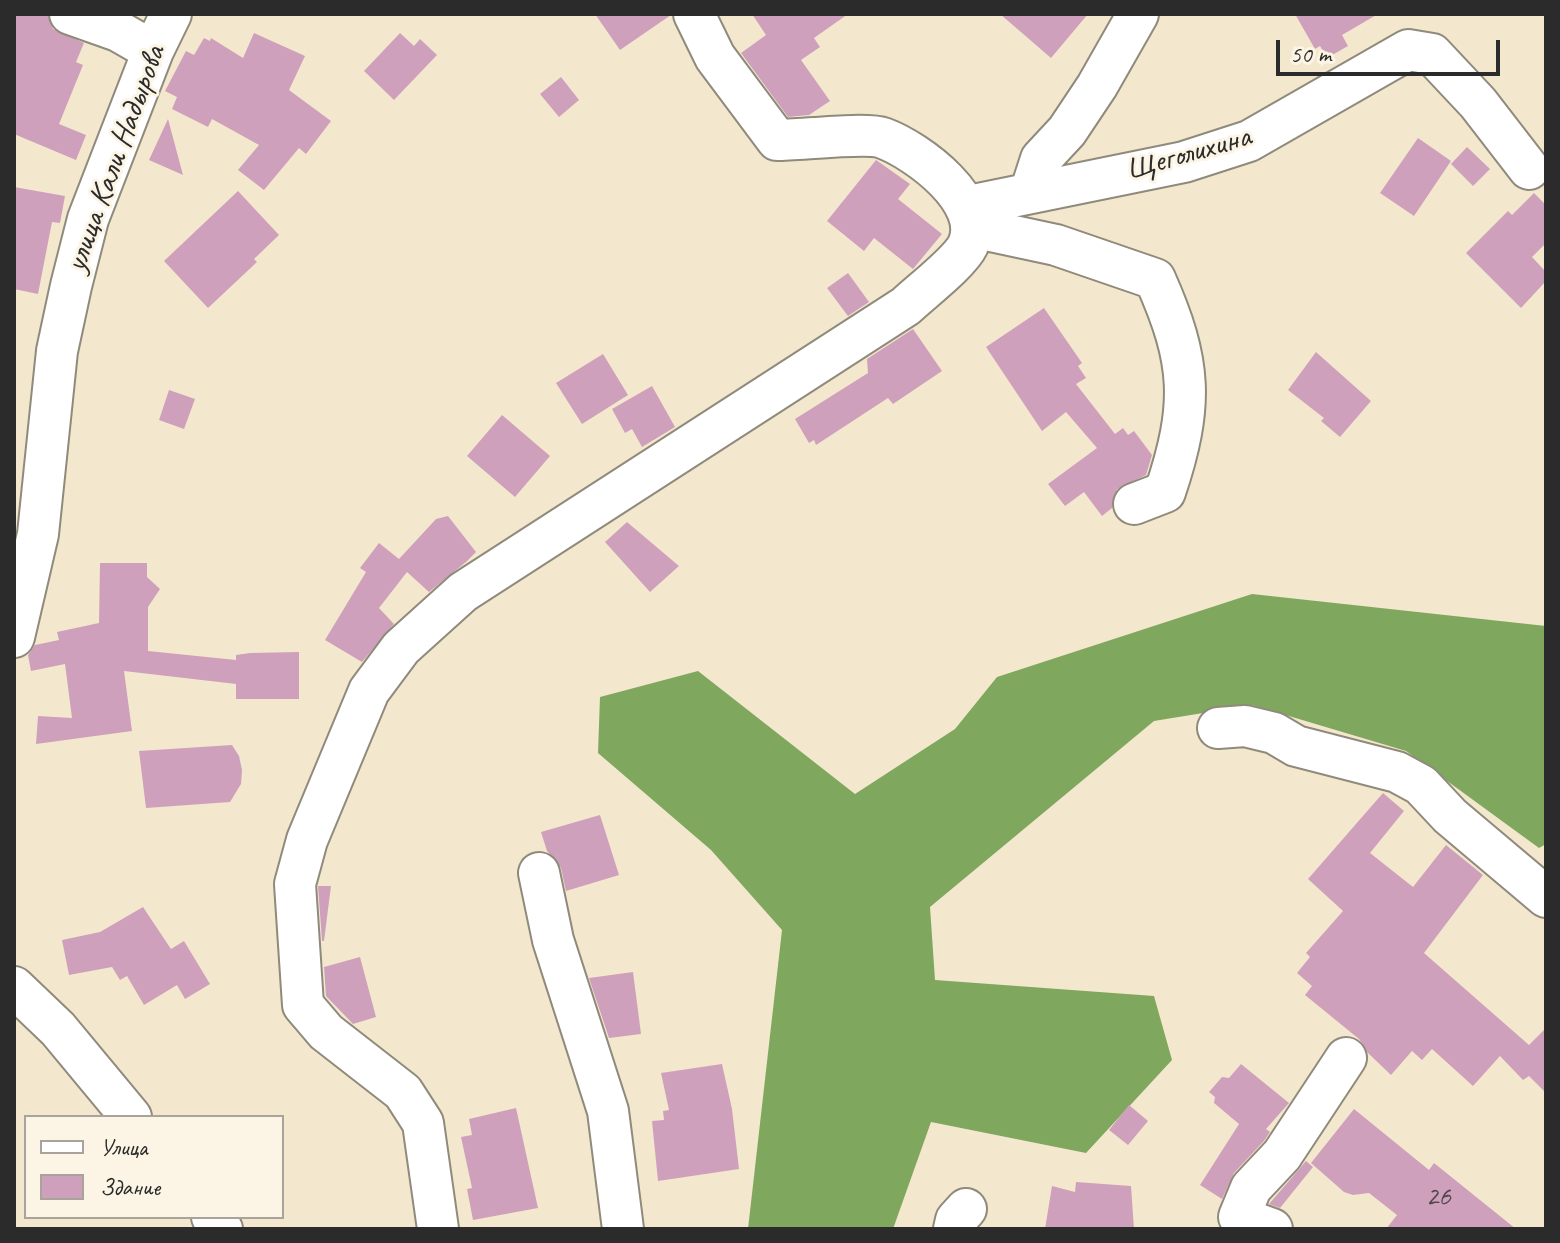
<!DOCTYPE html>
<html>
<head>
<meta charset="utf-8">
<style>
	body { margin:0 }
	#map { position:relative; width:1560px; height:1243px; overflow:hidden; background:#f3e8ce; font-family:Caveat,sans-serif }
	canvas { display:block }
	.frame { position:absolute; inset:0; border:16px solid #2b2b2b; pointer-events:none }
	.legend { position:absolute; left:24px; top:1115px; width:260px; height:104px; box-sizing:border-box; background:#fcf5e5; border:2px solid #a8a49b; margin:0; padding:10px 14px; list-style:none; font-size:24px; color:#2b2b2b }
	.legend li { display:flex; align-items:center; gap:16px; height:40px }
	.legend b { width:40px; border:2px solid #a8a49b }
	.scale { position:absolute; left:1276px; top:40px; width:224px; height:36px; box-sizing:border-box; border:4px solid #2b2b2b; border-top:0; padding-left:10px; font-size:24px; line-height:28px; white-space:nowrap; color:#2b2b2b; -webkit-text-stroke:6px #fcf5e5; paint-order:stroke }
</style>
</head>
<body>
<div id="map">
<canvas width="1560" height="1243"></canvas>
<div class="frame"></div>
<ul class="legend">
<li><b style="height:10px;background:#fff"></b>Улица</li>
<li><b style="height:22px;background:#cfa0bb"></b>Здание</li>
</ul>
<div class="scale">50 m</div>
</div>
<script>
const g = document.querySelector('canvas').getContext('2d');
g.lineJoin = 'round';
function fillPath(path, color) { g.fillStyle = color; g.fill(path, 'evenodd'); }
function strokePath(path, color, width, dash) { g.strokeStyle = color; g.lineWidth = width; g.lineCap = dash ? 'butt' : 'round'; g.setLineDash(dash || []); g.stroke(path); }
function write(font, color, halo, rows, align = 'center') {
  g.font = font + ' Caveat,sans-serif'; g.lineWidth = 6; g.setLineDash([]); g.textBaseline = 'middle'; g.strokeStyle = halo; g.fillStyle = color; for (const [text, x, y, turn = 0] of rows) {
    g.save(); g.translate(x, y); g.rotate((+turn || 0) * Math.PI / 180); g.textAlign = isNaN(turn) ? turn : align; if (halo) g.strokeText(text, 0, 0); g.fillText(text, 0, 0); g.restore();
  }
}
fillPath(new Path2D(`
	M 1252,594 L 1546,626 L 1546,844 L 1539,848 L 1406,751 L 1252,705 L 1154,721 L 930,907 L 935,980 L 1154,996 L 1172,1060 L 1086,1153 L 931,1122 L 893,1229 L 748,1229 L 782,930 L 711,850 L 598,753 L 600,697 L 698,671 L 855,794 L 955,729 L 997,677 Z`), '#80a75e');
fillPath(new Path2D(`
	M 14,14 L 48,14 L 53,29 L 84,43 L 76,62 L 83,65 L 59,124 L 86,135 L 76,160 L 14,134 Z
	M 595,14 L 671,14 L 671,15 L 620,50 Z
	M 752,14 L 848,14 L 814,38 L 820,47 L 801,60 L 830,101 L 809,115 L 788,117 L 741,53 L 766,35 Z
	M 1000,14 L 1088,14 L 1051,58 Z
	M 1295,14 L 1378,14 L 1342,35 L 1348,46 L 1327,58 L 1320,46 L 1315,49 Z
	M 254,33 L 305,56 L 289,90 L 331,121 L 306,154 L 299,148 L 264,190 L 238,170 L 259,145 L 212,119 L 208,127 L 172,109 L 177,97 L 165,91 L 186,51 L 194,55 L 204,38 L 210,41 L 211,38 L 243,58 Z
	M 400,33 L 414,46 L 420,39 L 437,55 L 394,100 L 364,71 Z
	M 561,77 L 579,100 L 559,117 L 540,94 Z
	M 168,119 L 183,175 L 149,160 Z
	M 1418,138 L 1451,161 L 1414,216 L 1380,193 Z
	M 1467,147 L 1490,169 L 1473,186 L 1451,164 Z
	M 876,160 L 910,184 L 898,199 L 942,234 L 913,269 L 874,238 L 864,251 L 827,221 Z
	M 14,187 L 65,196 L 60,223 L 52,222 L 38,294 L 14,289 Z
	M 238,191 L 279,235 L 254,259 L 257,262 L 208,308 L 164,261 Z
	M 1534,193 L 1546,205 L 1546,243 L 1532,257 L 1546,272 L 1546,281 L 1521,308 L 1466,253 L 1508,211 L 1512,215 Z
	M 848,273 L 869,302 L 848,316 L 827,288 Z
	M 1044,308 L 1082,363 L 1078,366 L 1086,378 L 1076,384 L 1115,434 L 1123,428 L 1128,435 L 1134,431 L 1152,455 L 1146,475 L 1117,489 L 1112,508 L 1102,516 L 1084,492 L 1065,506 L 1048,484 L 1097,448 L 1066,412 L 1042,431 L 986,347 Z
	M 913,329 L 942,371 L 893,404 L 888,398 L 816,445 L 814,440 L 809,443 L 795,419 L 868,373 L 867,359 Z
	M 1316,352 L 1371,401 L 1340,437 L 1321,421 L 1324,418 L 1288,390 Z
	M 603,354 L 628,395 L 582,424 L 556,383 Z
	M 652,386 L 675,427 L 642,447 L 632,429 L 625,433 L 612,409 Z
	M 169,390 L 195,399 L 184,429 L 159,420 Z
	M 502,415 L 550,456 L 515,497 L 467,456 Z
	M 448,516 L 476,552 L 466,562 L 429,592 L 407,572 L 379,608 L 394,624 L 362,662 L 325,640 L 366,572 L 360,568 L 379,543 L 399,559 L 436,519 Z
	M 627,522 L 679,566 L 650,592 L 605,542 Z
	M 100,563 L 147,563 L 147,577 L 160,589 L 148,607 L 148,651 L 236,660 L 236,655 L 250,653 L 299,652 L 299,699 L 236,699 L 236,684 L 124,671 L 132,731 L 36,744 L 38,716 L 72,718 L 65,664 L 31,671 L 28,655 L 35,645 L 59,640 L 57,632 L 99,623 Z
	M 232,745 L 239,756 L 242,770 L 241,784 L 230,802 L 146,808 L 139,751 Z
	M 1383,793 L 1404,811 L 1370,853 L 1413,887 L 1446,845 L 1483,875 L 1424,953 L 1529,1045 L 1546,1028 L 1546,1093 L 1529,1076 L 1523,1080 L 1500,1056 L 1473,1086 L 1432,1049 L 1422,1060 L 1412,1051 L 1391,1075 L 1368,1053 L 1359,1039 L 1305,995 L 1312,986 L 1297,973 L 1310,957 L 1306,953 L 1343,911 L 1308,879 Z
	M 600,815 L 619,875 L 566,891 L 561,868 L 547,851 L 541,832 Z
	M 318,886 L 331,886 L 324,941 L 322,941 Z
	M 143,907 L 171,949 L 184,941 L 210,984 L 185,999 L 177,985 L 144,1005 L 127,976 L 120,980 L 112,967 L 69,975 L 62,940 L 100,932 Z
	M 360,957 L 376,1017 L 353,1024 L 326,996 L 324,967 Z
	M 633,972 L 641,1034 L 609,1038 L 589,978 Z
	M 722,1064 L 732,1109 L 739,1169 L 658,1181 L 652,1121 L 664,1120 L 663,1111 L 669,1110 L 661,1073 Z
	M 1241,1064 L 1289,1103 L 1266,1129 L 1270,1132 L 1264,1141 L 1234,1173 L 1222,1199 L 1200,1185 L 1239,1124 L 1214,1103 L 1215,1097 L 1209,1092 L 1222,1077 L 1229,1078 Z
	M 1129,1105 L 1148,1121 L 1128,1145 L 1109,1130 Z
	M 516,1108 L 538,1208 L 473,1220 L 467,1189 L 472,1188 L 461,1137 L 472,1135 L 469,1119 Z
	M 1354,1109 L 1429,1170 L 1434,1163 L 1516,1229 L 1386,1229 L 1397,1215 L 1369,1193 L 1353,1195 L 1344,1192 L 1311,1163 Z
	M 1306,1161 L 1313,1167 L 1280,1208 L 1269,1204 Z
	M 1076,1182 L 1131,1186 L 1134,1229 L 1045,1229 L 1052,1186 L 1075,1192 Z`), '#cfa0bb');
const minor = new Path2D(`
	M 70,14 L 118,31 L 153,51
	M 1030,193 L 1041,159 L 1067,131 L 1097,86 L 1138,14
	M 968,206 L 1184,162 L 1249,141 L 1408,50 L 1432,54 L 1478,103 L 1529,169
	M 972,227 L 1056,245 L 1155,279 C 1192,362 1194,405 1165,492 L 1134,504
	M 14,637 L 38,534 L 57,351 L 71,286 L 88,219 L 153,51 L 171,14
	M 1218,728 L 1245,726 L 1274,733 L 1296,746 L 1397,772 L 1421,785 L 1450,816 L 1546,897
	M 539,873 L 553,940 L 608,1111 L 623,1229
	M 14,987 L 58,1029 L 131,1117
	M 212,1217 L 222,1229
	M 438,1229 L 423,1123 L 403,1092 L 326,1032 L 303,1005 L 295,884 L 307,840 L 369,691 L 401,648 L 463,592 L 906,306 C 922,291 960,262 968,245 C 987,202 918,151 883,138 C 866,132 800,140 777,140 L 715,57 L 694,14
	M 954,1229 L 956,1220 L 966,1209
	M 1272,1229 L 1239,1217 L 1251,1188 L 1282,1155 L 1346,1058`);
strokePath(minor, '#8f8a7c', 44);
strokePath(minor, '#fff', 40);
write('28px', '#54484f', null, [
	["26",1438,1198]
]);
write('32px', '#2b2b2b', '#fcf5e5', [
	["Щеголихина",1189,154,-16],
	["улица Кали Надырова",116,159,-70]
]);
</script>
</body>
</html>
